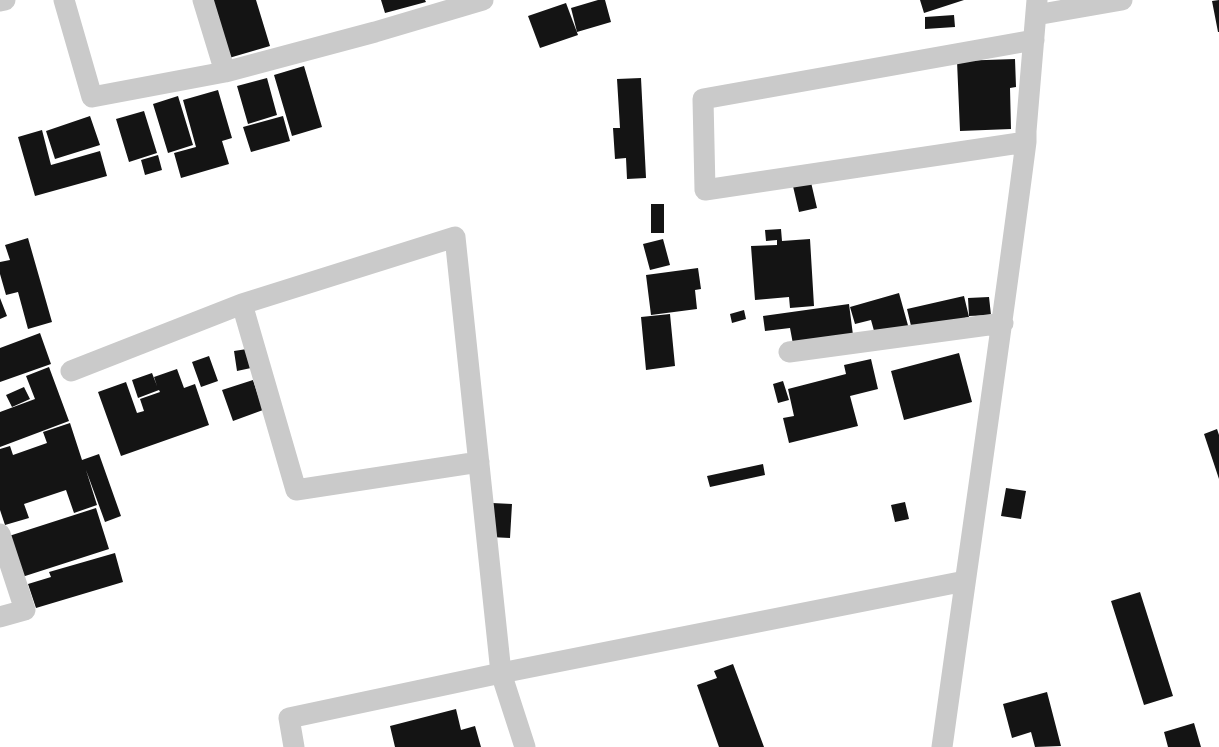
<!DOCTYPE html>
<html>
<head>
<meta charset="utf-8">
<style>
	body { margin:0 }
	canvas { display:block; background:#fff }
</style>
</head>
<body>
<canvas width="1219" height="747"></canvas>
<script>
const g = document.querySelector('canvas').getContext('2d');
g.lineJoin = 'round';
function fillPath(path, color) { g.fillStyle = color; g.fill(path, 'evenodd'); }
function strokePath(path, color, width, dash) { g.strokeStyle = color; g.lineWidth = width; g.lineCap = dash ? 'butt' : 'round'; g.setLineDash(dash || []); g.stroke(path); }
fillPath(new Path2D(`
	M 212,0 L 256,0 L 270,46 L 229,58 Z
	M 381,0 L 425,0 L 426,2 L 385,13 Z
	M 598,0 L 605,0 L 611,22 L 577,32 L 571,8 Z
	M 920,0 L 964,0 L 924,13 Z
	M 1219,0 L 1219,32 L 1218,32 L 1212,1 Z
	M 566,3 L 578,35 L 540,48 L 528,16 Z
	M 954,15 L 955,27 L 925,29 L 925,17 Z
	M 1015,59 L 1016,87 L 1010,88 L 1011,129 L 960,131 L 957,61 Z
	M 304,66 L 322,127 L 292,136 L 274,75 Z
	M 267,78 L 277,115 L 248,124 L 237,86 Z
	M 641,78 L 646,178 L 627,179 L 626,158 L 615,159 L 613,128 L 620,128 L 617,79 Z
	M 218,90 L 232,138 L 222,141 L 229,164 L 181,178 L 174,153 L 196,147 L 183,100 Z
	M 178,96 L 193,145 L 168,153 L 153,104 Z
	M 144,111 L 157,153 L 129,162 L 116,119 Z
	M 90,116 L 100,145 L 55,159 L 46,131 Z
	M 283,116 L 290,141 L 251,152 L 243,127 Z
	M 42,130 L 51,165 L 100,151 L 107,176 L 35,196 L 18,137 Z
	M 158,155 L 162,170 L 145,175 L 141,160 Z
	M 810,178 L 817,208 L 799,212 L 792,182 Z
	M 651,204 L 664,204 L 664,233 L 651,233 Z
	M 781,229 L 782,241 L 810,239 L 814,306 L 790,308 L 789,297 L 755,300 L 751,246 L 777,245 L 777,240 L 766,241 L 765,230 Z
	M 28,238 L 52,322 L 28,329 L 18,292 L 6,295 L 0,274 L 0,262 L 10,260 L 5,245 Z
	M 663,239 L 670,265 L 650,270 L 643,244 Z
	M 698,268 L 701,289 L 695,290 L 697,309 L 651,315 L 646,275 Z
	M 899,293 L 909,329 L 876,338 L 871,320 L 855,324 L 850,307 Z
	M 964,296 L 969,317 L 912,330 L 907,309 Z
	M 989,297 L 991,315 L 969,316 L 968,298 Z
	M 0,298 L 7,316 L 0,319 Z
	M 849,304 L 853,335 L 793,344 L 790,328 L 765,331 L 763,316 Z
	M 744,310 L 746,319 L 732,323 L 730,314 Z
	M 670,314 L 675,366 L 646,370 L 641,317 Z
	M 40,333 L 51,364 L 0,382 L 0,348 Z
	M 247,349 L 251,368 L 237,371 L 234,351 Z
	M 959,353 L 972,402 L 904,420 L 891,371 Z
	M 209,356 L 218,381 L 201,387 L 192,362 Z
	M 871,359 L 878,389 L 850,396 L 858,426 L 789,443 L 783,418 L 794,416 L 788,389 L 846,374 L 844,365 Z
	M 49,367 L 69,421 L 0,447 L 0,412 L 35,399 L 26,376 Z
	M 177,369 L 184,388 L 195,384 L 209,425 L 121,456 L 98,392 L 126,382 L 137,413 L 144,411 L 140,399 L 160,392 L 159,390 L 138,398 L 132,380 L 152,373 L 157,386 L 154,377 Z
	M 253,380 L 263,410 L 233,421 L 222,390 Z
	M 783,381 L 789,400 L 778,403 L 773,384 Z
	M 24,387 L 30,399 L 12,407 L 6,395 Z
	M 70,423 L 82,460 L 99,454 L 121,516 L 105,522 L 86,470 L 97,505 L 74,513 L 66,490 L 24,504 L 29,518 L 5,525 L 0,510 L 0,449 L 10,446 L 13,455 L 47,443 L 43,432 Z
	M 1217,429 L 1219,435 L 1219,479 L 1204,434 Z
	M 763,464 L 765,475 L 710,487 L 707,476 Z
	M 1006,488 L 1026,491 L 1021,519 L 1001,516 Z
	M 905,502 L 909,519 L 895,522 L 891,505 Z
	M 492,503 L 512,504 L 510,538 L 490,537 Z
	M 96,508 L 109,549 L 22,577 L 9,536 Z
	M 115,553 L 123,582 L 36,608 L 28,584 L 51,577 L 49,572 Z
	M 1140,592 L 1173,696 L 1144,705 L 1111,601 Z
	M 733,664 L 764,747 L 719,747 L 697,685 L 717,678 L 714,671 Z
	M 1047,692 L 1061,746 L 1035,747 L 1031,732 L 1012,738 L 1003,704 Z
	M 456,709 L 461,730 L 475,726 L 481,747 L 395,747 L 390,726 Z
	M 1194,723 L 1201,747 L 1168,747 L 1164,732 Z`), '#141414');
strokePath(new Path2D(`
	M 64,0 L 92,97 L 225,72 L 375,32 L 483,0
	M 203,0 L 225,72
	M 0,1 L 5,0
	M 1036,15 L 1122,0
	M 1026,142 L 705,190 L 703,99 L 1034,40
	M 242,304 L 296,490 L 479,462
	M 789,352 L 1003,323
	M 71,371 L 242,304 L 455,237 L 501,673 L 525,747
	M 0,534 L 25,610 L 0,617
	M 294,747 L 289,718 L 501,673 L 965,581
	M 942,747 C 970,545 1000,344 1026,142 L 1026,131 L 1037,0`), '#cacaca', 21);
</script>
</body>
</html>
